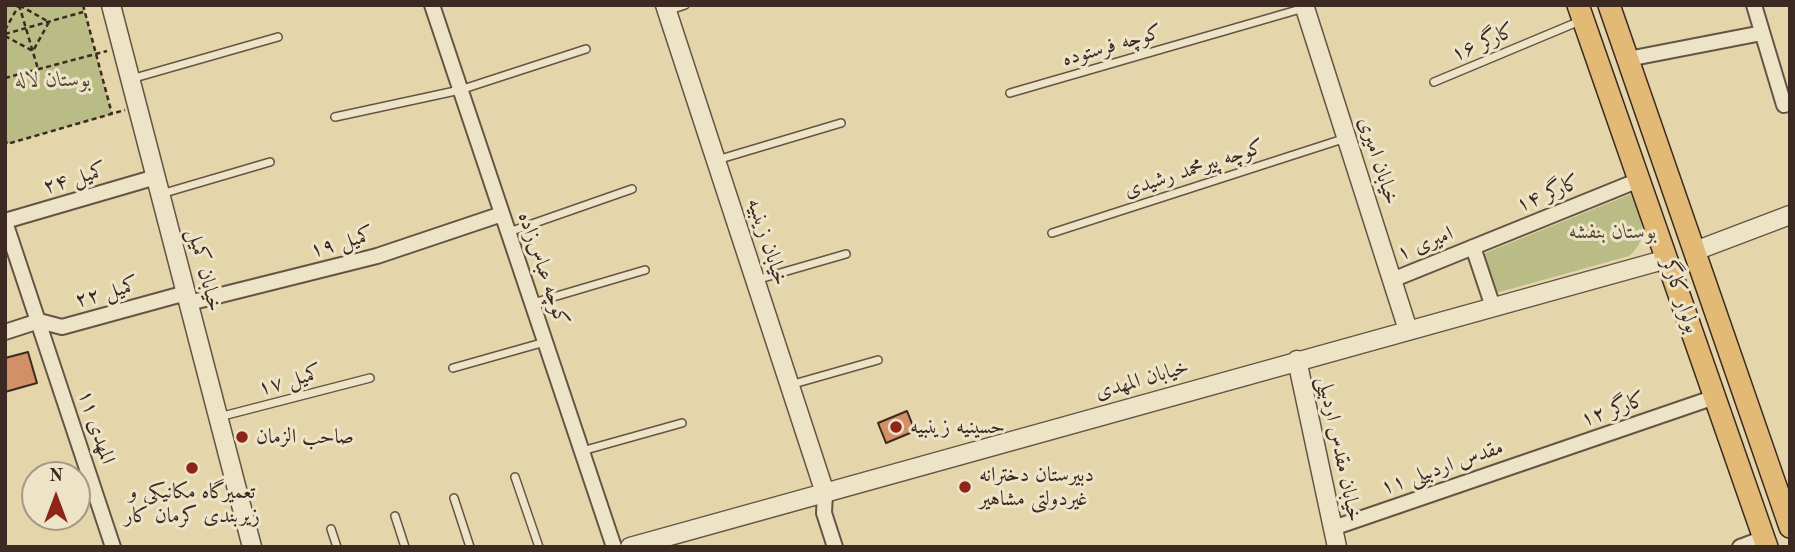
<!DOCTYPE html>
<html>
<head>
<meta charset="utf-8">
<style>
	body { margin:0 }
	#map { position:relative; width:1795px; height:552px; overflow:hidden; background:#e4d5ab; font-family:"Old Standard TT",serif }
	canvas { display:block }
	.frame { position:absolute; inset:0; border:7px solid #3b2922; pointer-events:none }
	.north { position:absolute; left:21px; top:461px; width:70px; height:70px; box-sizing:border-box; background:#ede4c8; border:2px solid #a69986; border-radius:50%; rotate:0deg; font-size:19px; font-weight:700; line-height:28px; text-align:center; color:#3b2922 }
	.north::after { content:''; display:block; margin:auto; width:24px; height:32px; background:#8f2418; clip-path:polygon(50% 0,100% 100%,50% 72%,0 100%) }
</style>
</head>
<body>
<div id="map">
<canvas width="1795" height="552"></canvas>
<div class="frame"></div>
<div class="north">N</div>
</div>
<script>
const g = document.querySelector('canvas').getContext('2d');
g.lineJoin = 'round';
function fillPath(path, color) { g.fillStyle = color; g.fill(path, 'evenodd'); }
function strokePath(path, color, width, dash) { g.strokeStyle = color; g.lineWidth = width; g.lineCap = dash ? 'butt' : 'round'; g.setLineDash(dash || []); g.stroke(path); }
function write(font, color, halo, rows, align = 'center') {
  g.font = font + ' "Old Standard TT",Amiri,serif'; g.lineWidth = 6; g.setLineDash([]); g.textBaseline = 'middle'; g.strokeStyle = halo; g.fillStyle = color; for (const [text, x, y, turn = 0] of rows) {
    g.save(); g.translate(x, y); g.rotate((+turn || 0) * Math.PI / 180); g.textAlign = isNaN(turn) ? turn : align; if (halo) g.strokeText(text, 0, 0); g.fillText(text, 0, 0); g.restore();
  }
}
fillPath(new Path2D(`
	M 5,5 L 83,5 L 112,114 L 7,144 L 5,139 Z
	M 1631,194 C 1640,218 1652,236 1629,256 L 1496,293 L 1483,254 Z`), '#b9bc85');
const building = new Path2D(`
	M 28,352 L 37,383 L 5,392 L 5,358 Z
	M 907,411 L 915,431 L 886,443 L 878,423 Z`);
fillPath(building, '#d29066');
strokePath(building, '#3b2922', 2);
const service = new Path2D(`
	M 667,11 L 685,5
	M 131,79 L 278,37
	M 1434,82 L 1580,21
	M 1010,93 L 1304,8
	M 335,117 L 460,90 L 586,49
	M 717,160 L 841,123
	M 161,194 L 270,162
	M 509,232 L 632,189
	M 1052,233 L 1346,138
	M 756,280 L 846,254
	M 533,303 L 645,270
	M 453,368 L 545,342
	M 790,385 L 878,360
	M 219,417 L 370,378
	M 582,451 L 682,423
	M 515,477 L 539,547
	M 454,498 L 470,547
	M 395,516 L 405,547
	M 331,529 L 337,547`);
const minor = new Path2D(`
	M 432,5 L 614,547
	M 1754,5 L 1784,105 L 1790,103
	M 1628,59 L 1762,33
	M 5,221 L 156,177
	M 5,222 L 113,547
	M 1473,247 L 1493,307
	M 1392,280 L 1639,180
	M 189,303 L 377,256 L 502,214
	M 39,321 L 62,327 L 186,293
	M 5,332 L 39,321
	M 825,493 L 824,513 L 835,547
	M 1333,528 L 1715,397
	M 1740,547 L 1764,538`);
const tertiary = new Path2D(`
	M 111,5 L 252,547
	M 665,5 L 825,493
	M 1304,5 L 1408,330
	M 1695,251 L 1790,215
	M 1297,360 L 1337,547
	M 630,547 L 1667,259`);
const primary = new Path2D(`
	M 1578,5 L 1767,547
	M 1609,5 L 1790,527`);
strokePath(service, '#655444', 10);
strokePath(minor, '#655444', 18);
strokePath(tertiary, '#655444', 21);
strokePath(primary, '#3b2922', 24);
strokePath(new Path2D(`
	M 19,5 L 38,69
	M 83,5 L 112,114
	M 5,30 L 19,5
	M 5,34 L 83,12
	M 5,36 L 33,51 L 49,22 L 19,5
	M 5,78 L 107,51
	M 5,139 L 7,144 L 125,110`), '#3b2922', 2.5, [5, 3.5]);
strokePath(service, '#ede4c8', 7);
strokePath(minor, '#ede4c8', 14);
strokePath(tertiary, '#ede4c8', 18);
strokePath(primary, '#e2ba76', 21);
for (const [x, y, r, color] of [
	[896,427,7,"#8f2418"],
	[242,437,7,"#8f2418"],
	[192,468,7,"#8f2418"],
	[965,487,7,"#8f2418"]
]) { const dot = new Path2D(); dot.arc(x, y, r, 0, 2 * Math.PI); g.fillStyle = color; g.fill(dot); strokePath(dot, '#ede4c8', 2.5); }
write('21px', '#3b2922', '#ede4c8', [
	["کارگر ۱۶",1483,43,-23],
	["کوچه فرستوده",1112,46,-16],
	["خیابان امیری",1378,161,72],
	["کوچه پیرمحمد رشیدی",1194,169,-18],
	["کمیل ۲۴",75,179,-16],
	["کارگر ۱۴",1548,194,-22],
	["خیابان زینبیه",767,242,72],
	["کمیل ۱۹",342,243,-15],
	["امیری ۱",1425,244,-22],
	["کوچه عباس‌زاده",543,269,71],
	["خیابان کمیل",204,270,75],
	["کمیل ۲۲",107,293,-15],
	["بولوار کارگر",1680,296,71],
	["خیابان المهدی",1142,380,-16],
	["کمیل ۱۷",290,381,-15],
	["کارگر ۱۲",1613,410,-19],
	["المهدی ۱۱",96,427,72],
	["خیابان مقدس اردبیلی",1339,449,78],
	["مقدس اردبیلی ۱۱",1442,468,-19]
]);
write('italic 21px', '#544636', '#ede4c8', [
	["بوستان لاله",53,80],
	["بوستان بنفشه",1613,232]
]);
write('21px', '#3b2922', '#ede4c8', [
	["حسینیه زینبیه",910,427],
	["صاحب الزمان",256,437],
	["دبیرستان دخترانه",979,475],
	["غیردولتی مشاهیر",979,499],
	["تعمیرگاه مکانیکی و",192,492,"center"],
	["زیربندی کرمان کار",192,516,"center"]
], 'left');
</script>
</body>
</html>
